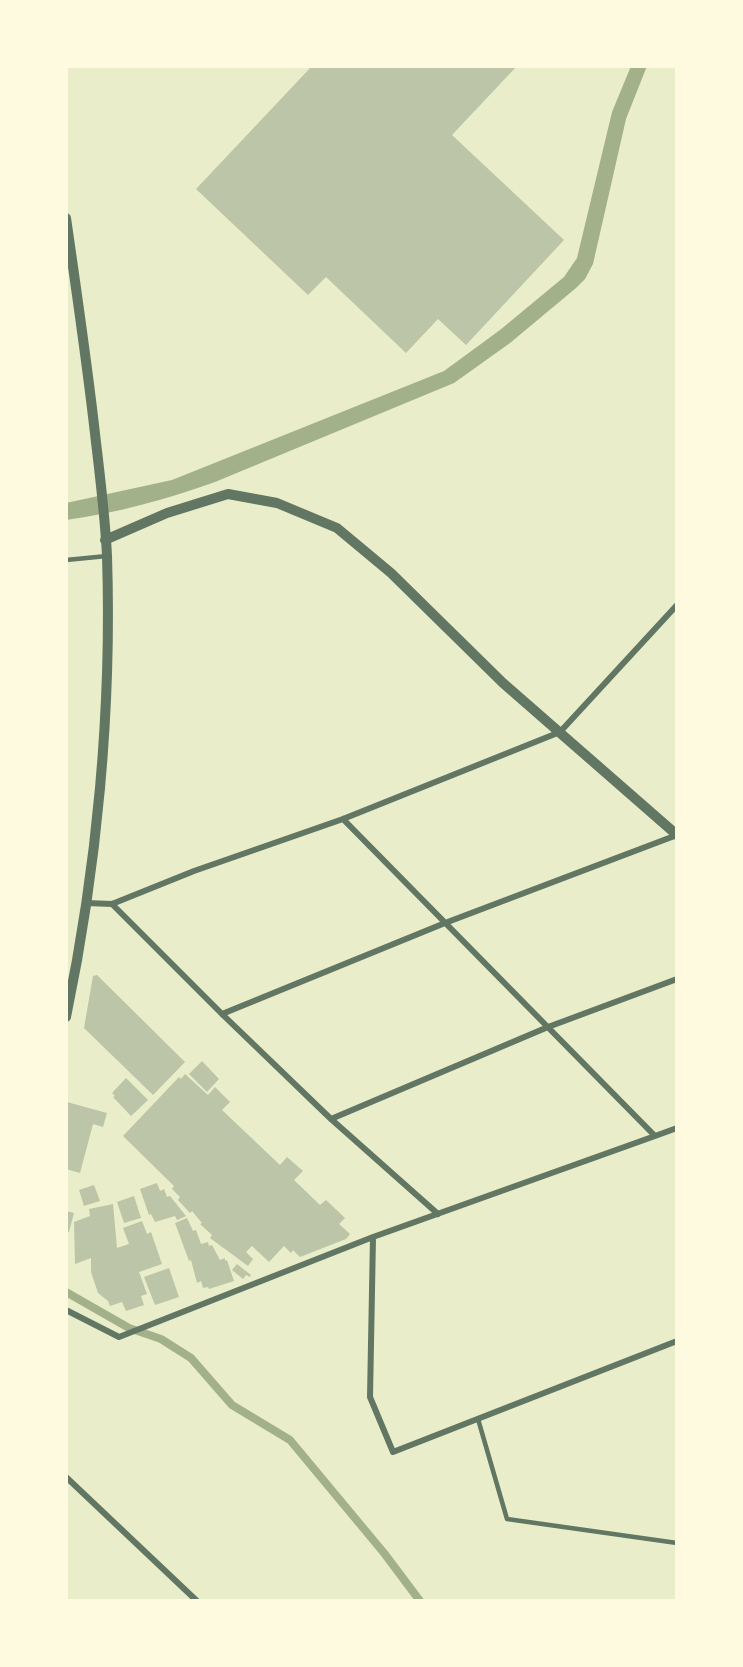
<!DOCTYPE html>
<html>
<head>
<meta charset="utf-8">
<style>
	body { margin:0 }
	#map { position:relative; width:743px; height:1667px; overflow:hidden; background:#e9edc9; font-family:"DejaVu Sans",sans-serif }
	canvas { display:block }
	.frame { position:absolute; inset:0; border:68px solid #fefae0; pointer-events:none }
</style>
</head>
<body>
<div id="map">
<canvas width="743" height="1667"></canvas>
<div class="frame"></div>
</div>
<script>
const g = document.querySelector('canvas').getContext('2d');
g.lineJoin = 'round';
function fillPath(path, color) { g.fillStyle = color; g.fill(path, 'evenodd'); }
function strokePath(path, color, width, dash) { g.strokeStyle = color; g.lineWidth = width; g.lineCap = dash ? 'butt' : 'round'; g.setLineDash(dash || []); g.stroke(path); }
fillPath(new Path2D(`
	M 631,66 L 647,66 L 626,119 L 593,264 L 585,279 L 576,288 L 510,343 L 454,383 L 215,482 C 167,499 117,513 66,520 L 66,503 L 172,480 L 444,371 L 500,330 L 564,277 L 577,258 L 612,112 Z`), '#a3b18a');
strokePath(new Path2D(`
	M 66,1292 L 129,1328 L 161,1339 L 191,1358 L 232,1405 L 290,1440 L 384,1553 L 420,1601`), '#a3b18a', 8);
fillPath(new Path2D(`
	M 312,66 L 517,66 L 452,135 L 564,240 L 466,345 L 438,319 L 406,353 L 326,277 L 308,295 L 196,189 Z
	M 97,975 L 185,1062 L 153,1095 L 84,1028 L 93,976 Z
	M 202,1061 L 219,1079 L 207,1092 L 189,1074 Z
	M 185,1074 L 208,1095 L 215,1087 L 230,1102 L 222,1110 L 280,1165 L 287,1157 L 303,1171 L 294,1180 L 320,1205 L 326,1200 L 345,1218 L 339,1224 L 350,1234 L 346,1239 L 300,1257 L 293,1250 L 291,1253 L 284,1246 L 269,1262 L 252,1246 L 246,1252 L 253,1259 L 248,1266 L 210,1238 L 212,1235 L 200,1224 L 202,1223 L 192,1211 L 190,1213 L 178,1200 L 180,1197 L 172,1189 L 174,1186 L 123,1136 L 179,1077 L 181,1079 Z
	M 126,1078 L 148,1100 L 131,1116 L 113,1097 L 115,1096 L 112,1093 Z
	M 67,1102 L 107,1113 L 103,1127 L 93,1124 L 80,1173 L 66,1169 Z
	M 157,1183 L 160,1191 L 164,1189 L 167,1197 L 170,1196 L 186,1216 L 177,1220 L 175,1216 L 155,1222 L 151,1214 L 149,1215 L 140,1189 Z
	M 94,1185 L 100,1201 L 84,1206 L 79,1190 Z
	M 134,1196 L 141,1218 L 124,1223 L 117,1202 Z
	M 113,1204 L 117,1248 L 129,1244 L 123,1228 L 142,1221 L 147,1234 L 151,1232 L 162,1264 L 139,1272 L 147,1294 L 141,1296 L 144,1305 L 126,1311 L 122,1302 L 110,1306 L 108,1301 L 98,1293 L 91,1272 L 91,1258 L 75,1264 L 74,1222 L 90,1216 L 89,1209 Z
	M 66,1211 L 74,1213 L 69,1232 L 66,1232 Z
	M 187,1218 L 193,1231 L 196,1230 L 201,1244 L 208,1242 L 209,1246 L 212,1245 L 220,1260 L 225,1258 L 225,1261 L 227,1260 L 234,1281 L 209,1289 L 208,1287 L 203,1288 L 201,1281 L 197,1283 L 191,1260 L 189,1261 L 175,1223 Z
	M 237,1264 L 251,1275 L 250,1277 L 246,1275 L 243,1279 L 232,1270 Z
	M 169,1268 L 179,1297 L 155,1305 L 144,1277 Z`), '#bcc5a7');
strokePath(new Path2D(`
	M 66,560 L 107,556
	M 478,1419 L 507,1519 L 677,1543`), '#617663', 4.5);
strokePath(new Path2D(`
	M 343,819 L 655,1136 L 677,1128
	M 86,903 L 112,904 L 194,871 L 343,819 L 560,732 L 677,605
	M 112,904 L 222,1014 L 331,1119 L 438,1214
	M 222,1014 L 445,923 L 677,835
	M 331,1119 L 548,1027 L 677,979
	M 373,1237 L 370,1397 L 393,1452 L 677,1341
	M 66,1310 L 119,1337 L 373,1237 L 655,1136
	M 66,1477 L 197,1601`), '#617663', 6);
strokePath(new Path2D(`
	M 66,218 C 76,287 86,356 94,425 C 99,469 105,513 107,556 C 112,708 97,869 66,1017
	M 105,540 L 167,513 L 228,494 L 277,503 L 337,528 L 391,573 L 503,683 L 677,835`), '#617663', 10);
</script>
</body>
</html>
